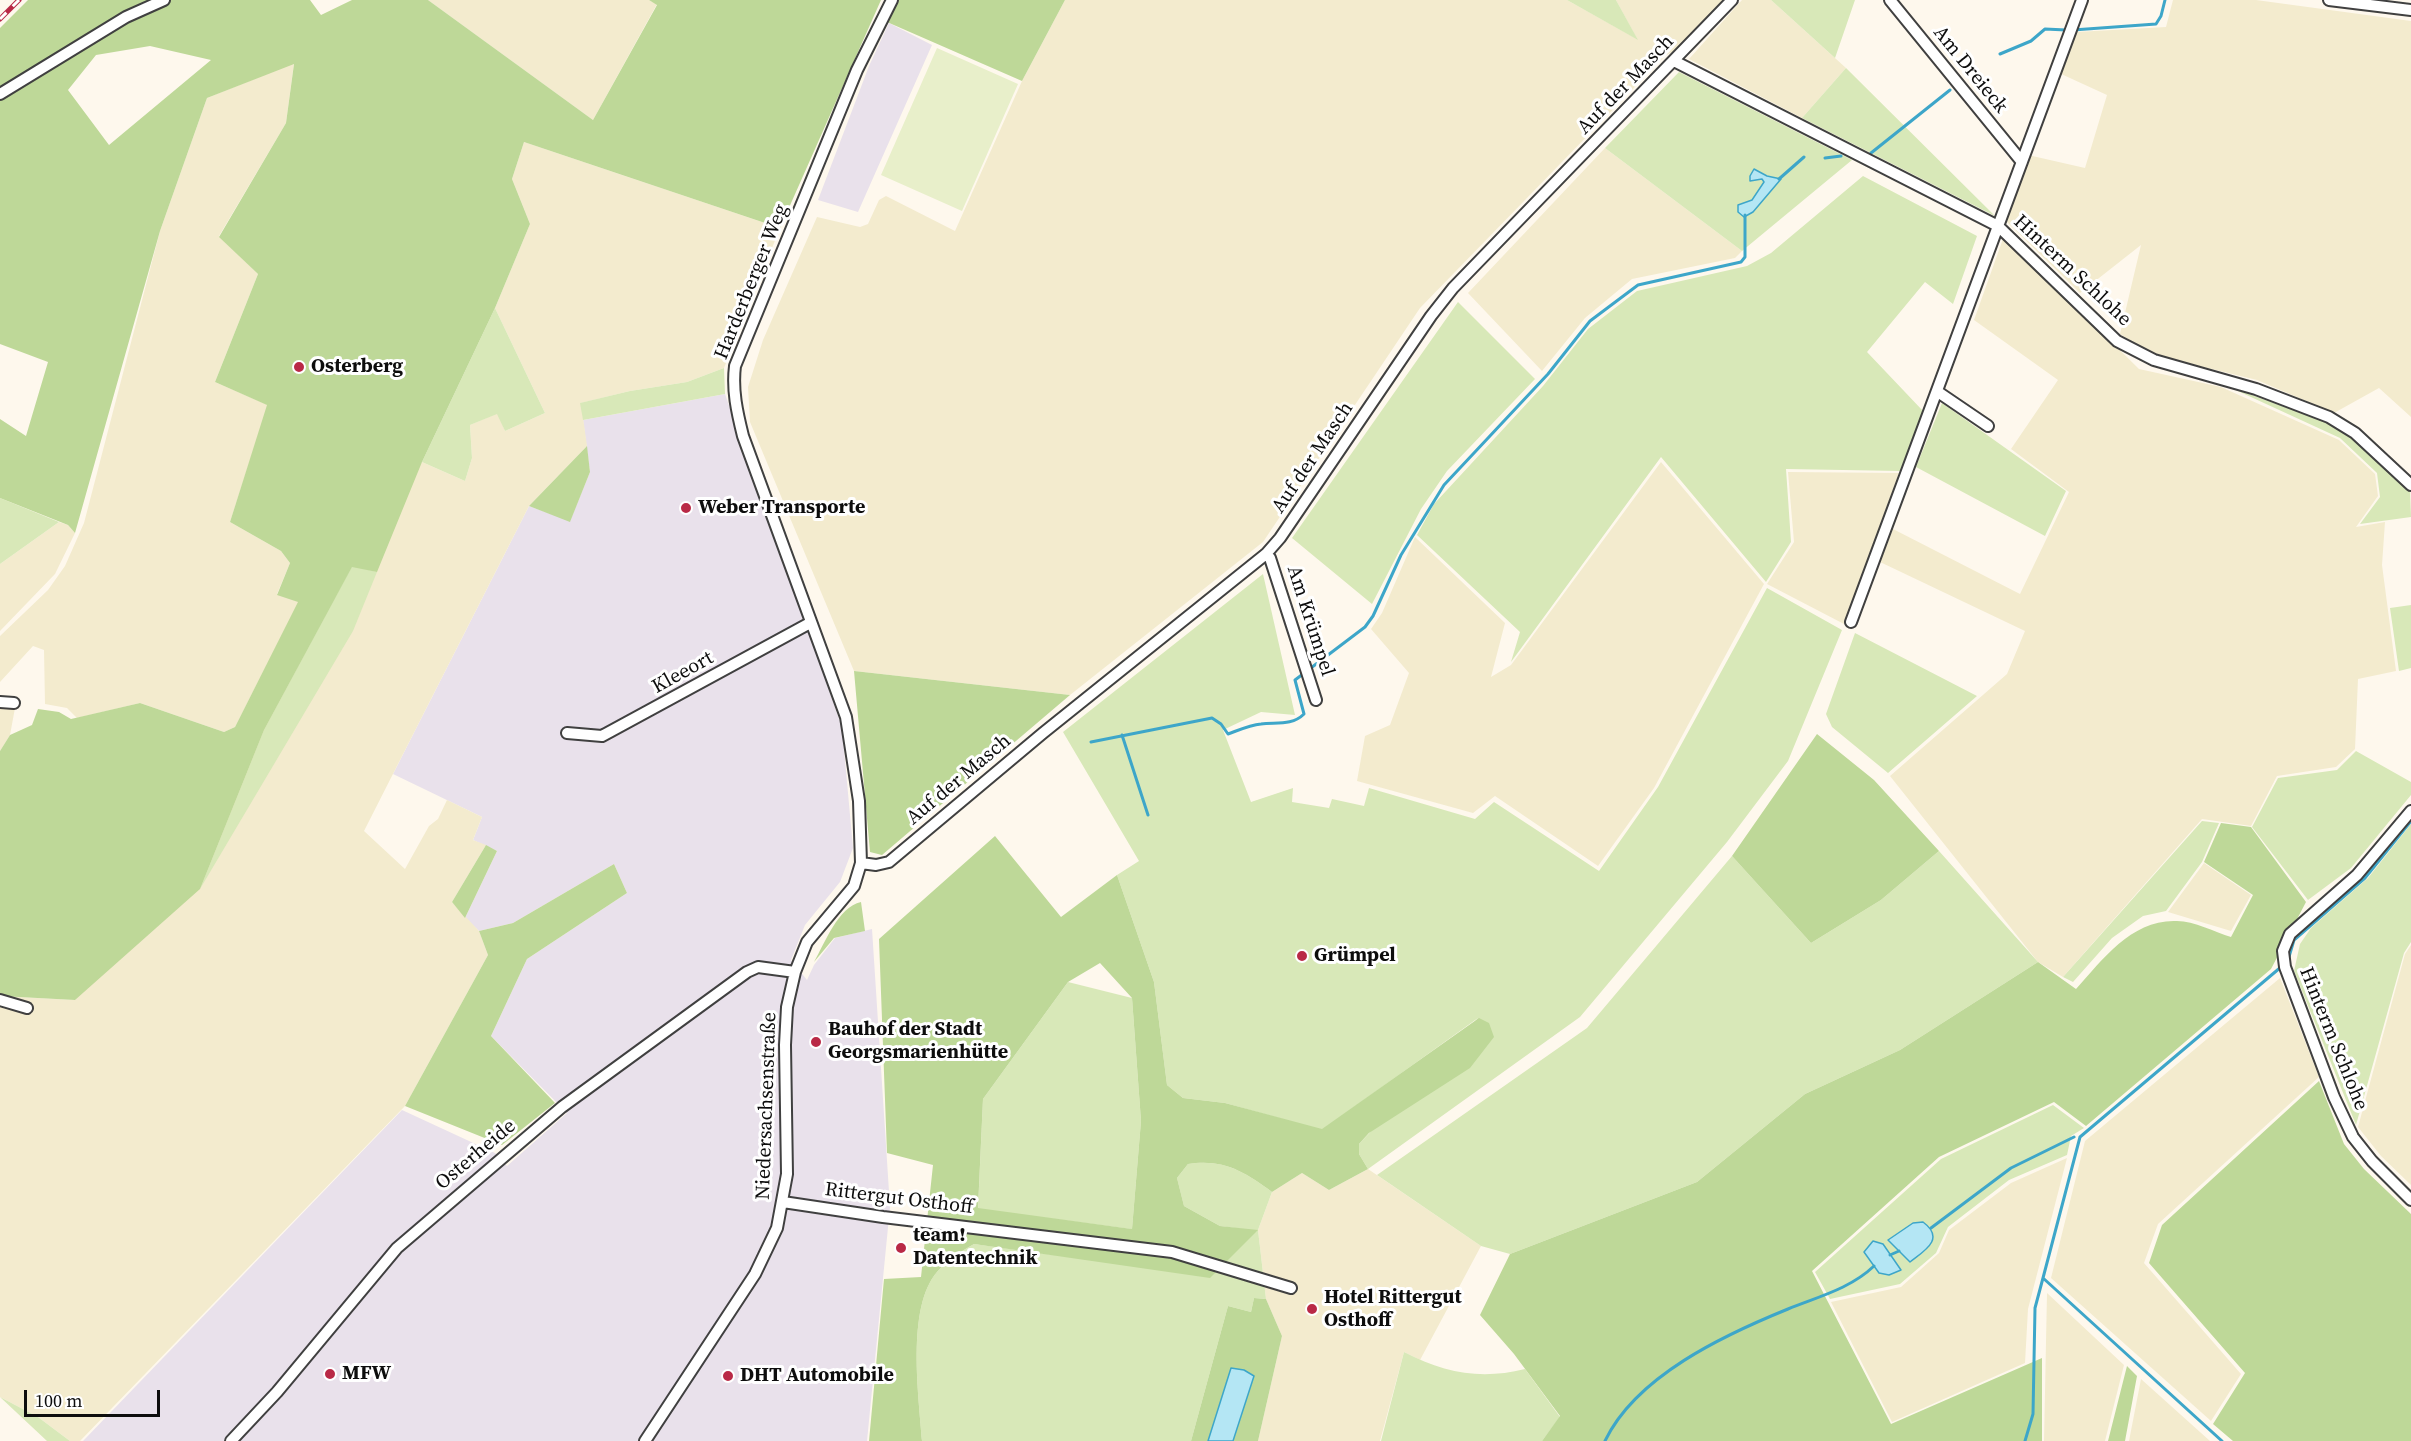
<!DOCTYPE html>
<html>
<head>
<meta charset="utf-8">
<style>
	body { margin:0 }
	#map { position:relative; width:2411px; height:1441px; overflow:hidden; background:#fef8ed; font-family:"Source Serif 4",serif }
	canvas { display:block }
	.scale { position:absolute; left:24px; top:1390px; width:136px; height:27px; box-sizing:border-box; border:3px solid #0d0d0d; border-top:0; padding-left:8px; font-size:18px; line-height:21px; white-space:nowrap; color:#0d0d0d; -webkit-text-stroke:4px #fff; paint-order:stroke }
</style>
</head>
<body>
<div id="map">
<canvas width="2411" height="1441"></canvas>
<div class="scale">100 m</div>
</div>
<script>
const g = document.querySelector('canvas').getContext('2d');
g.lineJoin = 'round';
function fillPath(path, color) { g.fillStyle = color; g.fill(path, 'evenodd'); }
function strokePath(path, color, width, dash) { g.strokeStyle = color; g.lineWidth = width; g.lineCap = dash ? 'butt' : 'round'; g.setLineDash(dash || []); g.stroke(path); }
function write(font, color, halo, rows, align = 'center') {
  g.font = font + ' "Source Serif 4",serif'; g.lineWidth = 6; g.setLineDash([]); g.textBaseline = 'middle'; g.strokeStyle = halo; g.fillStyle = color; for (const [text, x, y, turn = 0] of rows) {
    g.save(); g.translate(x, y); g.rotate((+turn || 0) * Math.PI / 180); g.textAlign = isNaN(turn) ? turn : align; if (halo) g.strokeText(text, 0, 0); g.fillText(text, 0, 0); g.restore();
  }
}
fillPath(new Path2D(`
	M 889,23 L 932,45 L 858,212 L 818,200 L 869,66 Z
	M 725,394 L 842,727 L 853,848 L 840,882 L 805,925 L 791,960 L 807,980 L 814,965 L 835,938 L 872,929 L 890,1207 L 867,1441 L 83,1441 L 402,1110 L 495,1153 L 507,1166 L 567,1113 L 491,1036 L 527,959 L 627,893 L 614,864 L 513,923 L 479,931 L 465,918 L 497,851 L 473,840 L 482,817 L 393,774 L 529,506 L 570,521 L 590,472 L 583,420 Z`), '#e9e1eb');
fillPath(new Path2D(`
	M 428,0 L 649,0 L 657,4 L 593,120 Z
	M 1065,0 L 1567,0 L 1637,39 L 1616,0 L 1724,0 L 1674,51 L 1665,56 L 1420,308 L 1263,542 L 1070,695 L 854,671 L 750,422 L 748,387 L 763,340 L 817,217 L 860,227 L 868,224 L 879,200 L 886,196 L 955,231 L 1022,81 Z
	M 1742,0 L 1771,0 L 1846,68 L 1802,118 L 1689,59 Z
	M 2173,0 L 2256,0 L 2411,21 L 2411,417 L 2379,388 L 2334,413 L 2257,380 L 2154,355 L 2120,334 L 2141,245 L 2080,293 L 2005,220 L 2028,155 L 2085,168 L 2107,95 L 2059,73 L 2077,32 L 2166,27 Z
	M 294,63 L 286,123 L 219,236 L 258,274 L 215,382 L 268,405 L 230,522 L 281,551 L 290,563 L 277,594 L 299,602 L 235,727 L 224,732 L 140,703 L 77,718 L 67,708 L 45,704 L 44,650 L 33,646 L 0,682 L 0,636 L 48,590 L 65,566 L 84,523 L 160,231 L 207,98 Z
	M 524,142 L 780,228 L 724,368 L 687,382 L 630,391 L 581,403 L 587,446 L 529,506 L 364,831 L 405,869 L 429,826 L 438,819 L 447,800 L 482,817 L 473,840 L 486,845 L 452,902 L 479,931 L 488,955 L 405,1106 L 80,1441 L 70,1441 L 38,1417 L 0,1397 L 0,996 L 75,1000 L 422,462 L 465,481 L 472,458 L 470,425 L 498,413 L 505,431 L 545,413 L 495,308 L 530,224 L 512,179 Z
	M 1605,148 L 1742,251 L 1735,258 L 1632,279 L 1585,318 L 1542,371 L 1468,293 Z
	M 2004,236 L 2139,369 L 2221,387 L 2339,440 L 2375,474 L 2378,496 L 2356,527 L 2385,522 L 2382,565 L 2396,671 L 2358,679 L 2355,749 L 2336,767 L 2277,776 L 2251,826 L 2202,819 L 2063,977 L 2038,962 L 1890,776 L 2007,674 L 2025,631 L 1880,562 L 1893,529 L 2020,594 L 2069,492 L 2011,449 L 2058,380 L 1974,320 Z
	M 1661,462 L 1764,584 L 1654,788 L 1598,866 L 1495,796 L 1473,813 L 1357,781 L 1365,736 L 1390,725 L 1409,673 L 1371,629 L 1382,613 L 1415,537 L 1505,623 L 1491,677 L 1511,665 Z
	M 1788,472 L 1899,473 L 1844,624 L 1767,584 L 1794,542 Z
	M 59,522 L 68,525 L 75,533 L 55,574 L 0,631 L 0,564 Z
	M 0,706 L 15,708 L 10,735 L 0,751 Z
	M 2204,863 L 2251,895 L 2231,931 L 2168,912 Z
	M 2411,945 L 2411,1185 L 2381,1156 L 2358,1127 L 2405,954 Z
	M 2280,978 L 2319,1077 L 2158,1224 L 2144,1263 L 2241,1374 L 2211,1421 L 2051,1278 L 2085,1141 Z
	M 2067,1158 L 2028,1309 L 2025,1363 L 1892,1422 L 1831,1302 L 1901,1287 L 1939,1253 L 1949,1230 L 2011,1183 Z
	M 1368,1169 L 1481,1246 L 1420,1360 L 1404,1352 L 1380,1441 L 1258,1441 L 1282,1336 L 1266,1299 L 1258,1230 L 1272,1192 L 1302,1173 L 1329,1190 Z
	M 2047,1293 L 2124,1365 L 2105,1441 L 2044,1441 Z
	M 2141,1379 L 2210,1441 L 2129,1441 Z`), '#f3ebce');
fillPath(new Path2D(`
	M 1567,0 L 1616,0 L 1638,40 Z
	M 1771,0 L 1855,0 L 1835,58 Z
	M 1846,68 L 1995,216 L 1802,118 Z
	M 1679,72 L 1852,160 L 1742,251 L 1605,148 Z
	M 1863,176 L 1977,236 L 1953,304 L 1925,282 L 1867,352 L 1923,411 L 1900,471 L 1786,469 L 1791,542 L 1766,582 L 1661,457 L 1511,662 L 1520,632 L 1417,535 L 1434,504 L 1543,386 L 1588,329 L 1637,291 L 1747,266 L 1771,253 Z
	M 1458,302 L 1535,379 L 1447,471 L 1421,509 L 1372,604 L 1292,538 Z
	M 495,308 L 545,413 L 505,431 L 497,414 L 470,425 L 472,458 L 465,481 L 422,462 Z
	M 724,368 L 725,394 L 583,420 L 580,403 L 630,391 L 687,382 Z
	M 2227,386 L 2326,422 L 2350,437 L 2410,491 L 2411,517 L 2360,524 L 2380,497 L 2377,473 L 2340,438 Z
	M 1942,403 L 2066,491 L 2045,536 L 1916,467 Z
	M 0,498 L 59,522 L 0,564 Z
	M 352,566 L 377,572 L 353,631 L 200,889 L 264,730 Z
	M 1263,574 L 1295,715 L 1261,712 L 1223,730 L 1251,802 L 1293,788 L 1292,802 L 1329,808 L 1332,799 L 1364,806 L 1369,788 L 1475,819 L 1494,802 L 1599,871 L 1658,787 L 1767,588 L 1842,630 L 1788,761 L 1727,842 L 1580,1017 L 1368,1169 L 1359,1154 L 1359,1144 L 1478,1018 L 1322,1130 L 1225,1103 L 1183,1098 L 1167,1085 L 1154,982 L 1117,875 L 1139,861 L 1063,732 Z
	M 2411,605 L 2411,668 L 2399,671 L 2390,608 Z
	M 1855,633 L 1977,696 L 1888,773 L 1832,727 L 1826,714 Z
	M 2356,751 L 2411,782 L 2411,795 L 2351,868 L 2308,900 L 2252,827 L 2278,778 L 2337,770 Z
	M 2202,821 L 2219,823 L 2202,862 L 2166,911 L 2143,916 L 2112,938 L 2073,982 L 2063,977 Z
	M 2411,824 L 2411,942 L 2404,953 L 2356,1125 L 2294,971 L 2300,944 L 2311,928 L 2368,878 Z
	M 1939,851 L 2038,962 L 1900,1050 L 1805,1094 L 1697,1182 L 1510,1254 L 1481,1246 L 1377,1175 L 1587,1028 L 1732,856 L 1811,943 L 1881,900 Z
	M 1068,982 L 1132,998 L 1141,1121 L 1129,1265 L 1257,1231 L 1220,1226 L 1184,1206 L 1177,1178 L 1188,1164 C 1224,1159 1243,1171 1272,1192 L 1258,1230 L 1266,1299 L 1254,1298 L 1251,1312 L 1228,1306 L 1191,1441 L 922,1441 C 919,1396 906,1308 937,1272 C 948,1259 960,1252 974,1244 L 1128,1265 L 1131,1229 L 978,1209 L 983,1099 Z
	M 2053,1105 L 2084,1128 L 2071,1136 L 2067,1155 L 2009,1180 L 1948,1227 L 1936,1253 L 1900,1284 L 1830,1299 L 1815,1272 L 1941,1159 Z
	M 1404,1352 C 1444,1373 1481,1380 1525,1369 L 1560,1417 L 1542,1441 L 1381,1441 Z
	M 0,1397 L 38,1417 L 70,1441 L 47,1441 Z`), '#d8e8b8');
fillPath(new Path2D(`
	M 28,0 L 310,0 L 321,15 L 352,0 L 428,0 L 593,120 L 657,5 L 649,0 L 881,0 L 780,228 L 524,142 L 512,179 L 530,224 L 495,308 L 422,462 L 377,572 L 352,567 L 264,730 L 200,889 L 75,1000 L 0,996 L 0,751 L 10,735 L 32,725 L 38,709 L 59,712 L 71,719 L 140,703 L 224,732 L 235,727 L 298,602 L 277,595 L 290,563 L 281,551 L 230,522 L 267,405 L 215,382 L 258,274 L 219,237 L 286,123 L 294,64 L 207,98 L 160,231 L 75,533 L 68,525 L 0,498 L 0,419 L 26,436 L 48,362 L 0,344 L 0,28 ZM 150,46 L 211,60 L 109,145 L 68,90 L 96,55 Z
	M 899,0 L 1065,0 L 1022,81 L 887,22 Z
	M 587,446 L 590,472 L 570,522 L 529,506 Z
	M 854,671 L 1070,695 L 882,855 L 870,852 Z
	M 1817,734 L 1874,780 L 1939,851 L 1881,900 L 1811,943 L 1732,856 Z
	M 2221,823 L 2251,827 L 2306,902 L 2271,969 L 2086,1126 L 2054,1102 L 1939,1157 L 1812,1271 L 1891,1424 L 2042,1358 L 2042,1441 L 1542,1441 L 1560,1416 L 1514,1354 L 1480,1315 L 1510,1254 L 1697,1182 L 1805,1094 L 1900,1050 L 2038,962 L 2076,989 C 2103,959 2132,919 2177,921 C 2194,921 2215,932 2231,937 L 2253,895 L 2204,862 Z
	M 995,836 L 1061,917 L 1117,875 L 1154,982 L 1167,1085 L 1183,1098 L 1225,1103 L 1322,1129 L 1479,1018 L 1489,1023 L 1494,1037 L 1470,1068 L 1369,1133 L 1359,1144 L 1359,1154 L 1368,1169 L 1329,1190 L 1302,1173 L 1272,1192 C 1243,1171 1224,1159 1188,1164 L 1177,1178 L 1184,1206 L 1220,1226 L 1258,1230 L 1210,1278 L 974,1244 C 960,1252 948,1259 937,1272 C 906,1308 919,1396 922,1441 L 869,1441 L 884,1279 L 921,1277 L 933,1165 L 887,1153 L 879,939 ZM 1100,963 L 1132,998 L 1141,1121 L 1132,1229 L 978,1208 L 983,1099 L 1068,982 Z
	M 486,845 L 497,851 L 465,918 L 452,902 Z
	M 614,864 L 627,893 L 527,959 L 491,1036 L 555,1103 L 502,1145 L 405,1106 L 488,955 L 479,931 L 513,923 Z
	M 861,902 L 865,931 L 834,938 L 814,962 C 825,943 838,907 861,902 Z
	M 2319,1081 L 2344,1144 L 2364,1169 L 2411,1214 L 2411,1441 L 2233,1441 L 2213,1424 L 2245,1373 L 2149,1263 L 2162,1225 Z
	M 1254,1298 L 1266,1299 L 1282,1336 L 1258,1441 L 1233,1441 L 1254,1376 L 1244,1370 L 1231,1369 L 1208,1441 L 1191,1441 L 1228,1306 L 1251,1312 Z
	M 2127,1366 L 2137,1376 L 2125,1441 L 2108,1441 Z`), '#bed898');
fillPath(new Path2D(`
	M 937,48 L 1018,84 L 962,211 L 881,175 Z`), '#e8efca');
const water = new Path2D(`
	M 1754,169 L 1767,176 L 1781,179 L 1753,212 L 1744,217 L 1738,212 L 1738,205 L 1752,200 L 1764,182 L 1762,179 L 1750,181 L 1750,176 Z
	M 1923,1222 C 1946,1239 1924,1251 1910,1262 L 1888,1240 L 1913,1223 Z
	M 1873,1241 L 1883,1244 L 1901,1270 L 1889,1275 L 1879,1273 L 1864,1252 Z
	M 1231,1368 L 1244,1370 L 1254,1376 L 1233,1441 L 1208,1441 Z`);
fillPath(water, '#b4e6f4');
strokePath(water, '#3da6c9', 1.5);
strokePath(new Path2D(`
	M 2073,30 L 2156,24 L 2161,16 L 2165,0
	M 2000,54 L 2031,41 L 2045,29 L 2066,30
	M 1871,153 L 1950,90
	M 1825,158 L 1841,156
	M 1779,179 L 1804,157
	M 1122,735 L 1148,815
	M 1091,742 L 1212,718 L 1221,724 L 1228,734 C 1239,730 1250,725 1261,724 C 1276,722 1292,726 1304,714 L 1295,680 L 1365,627 L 1373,616 L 1401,555 L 1444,485 L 1548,374 L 1590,321 L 1638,285 L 1741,262 L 1745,257 L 1745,215
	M 2288,960 L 2294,940 L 2365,878 L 2411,821
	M 1931,1228 L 2011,1168 L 2074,1137
	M 1890,1255 L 1899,1251
	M 1605,1441 C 1636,1376 1724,1335 1788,1309 C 1817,1297 1850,1289 1874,1266
	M 2025,1441 L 2033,1414 L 2035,1308 L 2043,1278
	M 2222,1441 L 2043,1278 L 2080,1137 L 2281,967`), '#3da6c9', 3);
const street = new Path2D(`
	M 1890,0 L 2022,162
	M 2329,0 L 2411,10
	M 1674,61 L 1998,226 L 2117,341 L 2154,360 L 2256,389 L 2329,417 L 2355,433 L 2411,485
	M 0,94 L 126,17 L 164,0
	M 1938,392 L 1988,426
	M 1266,554 L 1270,558 L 1316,700
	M 1851,622 L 2082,0
	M 0,702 L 14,703
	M 567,733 L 602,736 L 810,623
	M 2411,811 L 2357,875 L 2290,934 L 2283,951 L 2285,967 L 2334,1097 L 2353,1137 L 2372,1161 L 2411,1200
	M 861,863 L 876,865 L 889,862 L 1043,733 L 1266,554 L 1280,538 L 1431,316 L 1453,288 L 1732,0
	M 0,1000 L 27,1008
	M 783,1202 L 883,1217 L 1172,1252 L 1291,1288
	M 231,1441 L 277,1392 L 397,1248 L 562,1107 L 747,972 L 758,967 L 795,972
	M 645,1441 L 755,1274 L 777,1228 L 787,1174 L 785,1045 L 787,1007 L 795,972 L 807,942 L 854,886 L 861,863 L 859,801 L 846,717 L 743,436 C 737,412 732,390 735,366 L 857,70 L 892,0`);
strokePath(street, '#404040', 14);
strokePath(street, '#fff', 10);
const rail = new Path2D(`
	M 0,19 L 19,0`);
strokePath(rail, '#b92946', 5);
strokePath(rail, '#fff', 3, [9]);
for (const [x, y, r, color] of [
	[299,367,6,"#b92946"],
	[686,508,6,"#b92946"],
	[1302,956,6,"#b92946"],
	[816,1042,6,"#b92946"],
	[901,1248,6,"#b92946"],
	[1312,1309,6,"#b92946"],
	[330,1374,6,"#b92946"],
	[728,1376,6,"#b92946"]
]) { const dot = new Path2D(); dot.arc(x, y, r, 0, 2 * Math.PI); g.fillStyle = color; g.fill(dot); strokePath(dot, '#fff', 2); }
write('20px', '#0d0d0d', '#fff', [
	["Am Dreieck",1970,70,51],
	["Auf der Masch",1626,85,-46],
	["Hinterm Schlohe",2072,271,43],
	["Harderberger Weg",752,282,-68],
	["Auf der Masch",1313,458,-56],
	["Am Krümpel",1310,621,72],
	["Kleeort",683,673,-29],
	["Auf der Masch",959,780,-40],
	["Hinterm Schlohe",2333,1039,68],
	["Niedersachsenstraße",767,1106,-88],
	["Osterheide",476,1155,-40],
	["Rittergut Osthoff",899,1199,7]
]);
write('bold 20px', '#0d0d0d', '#fff', [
	["Osterberg",311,367],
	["Weber Transporte",698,508],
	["Grümpel",1314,956],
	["Bauhof der Stadt",828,1030],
	["Georgsmarienhütte",828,1053],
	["team!",913,1236],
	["Datentechnik",913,1259],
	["Hotel Rittergut",1324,1298],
	["Osthoff",1324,1321],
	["MFW",342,1374],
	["DHT Automobile",740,1376]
], 'left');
</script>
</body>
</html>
